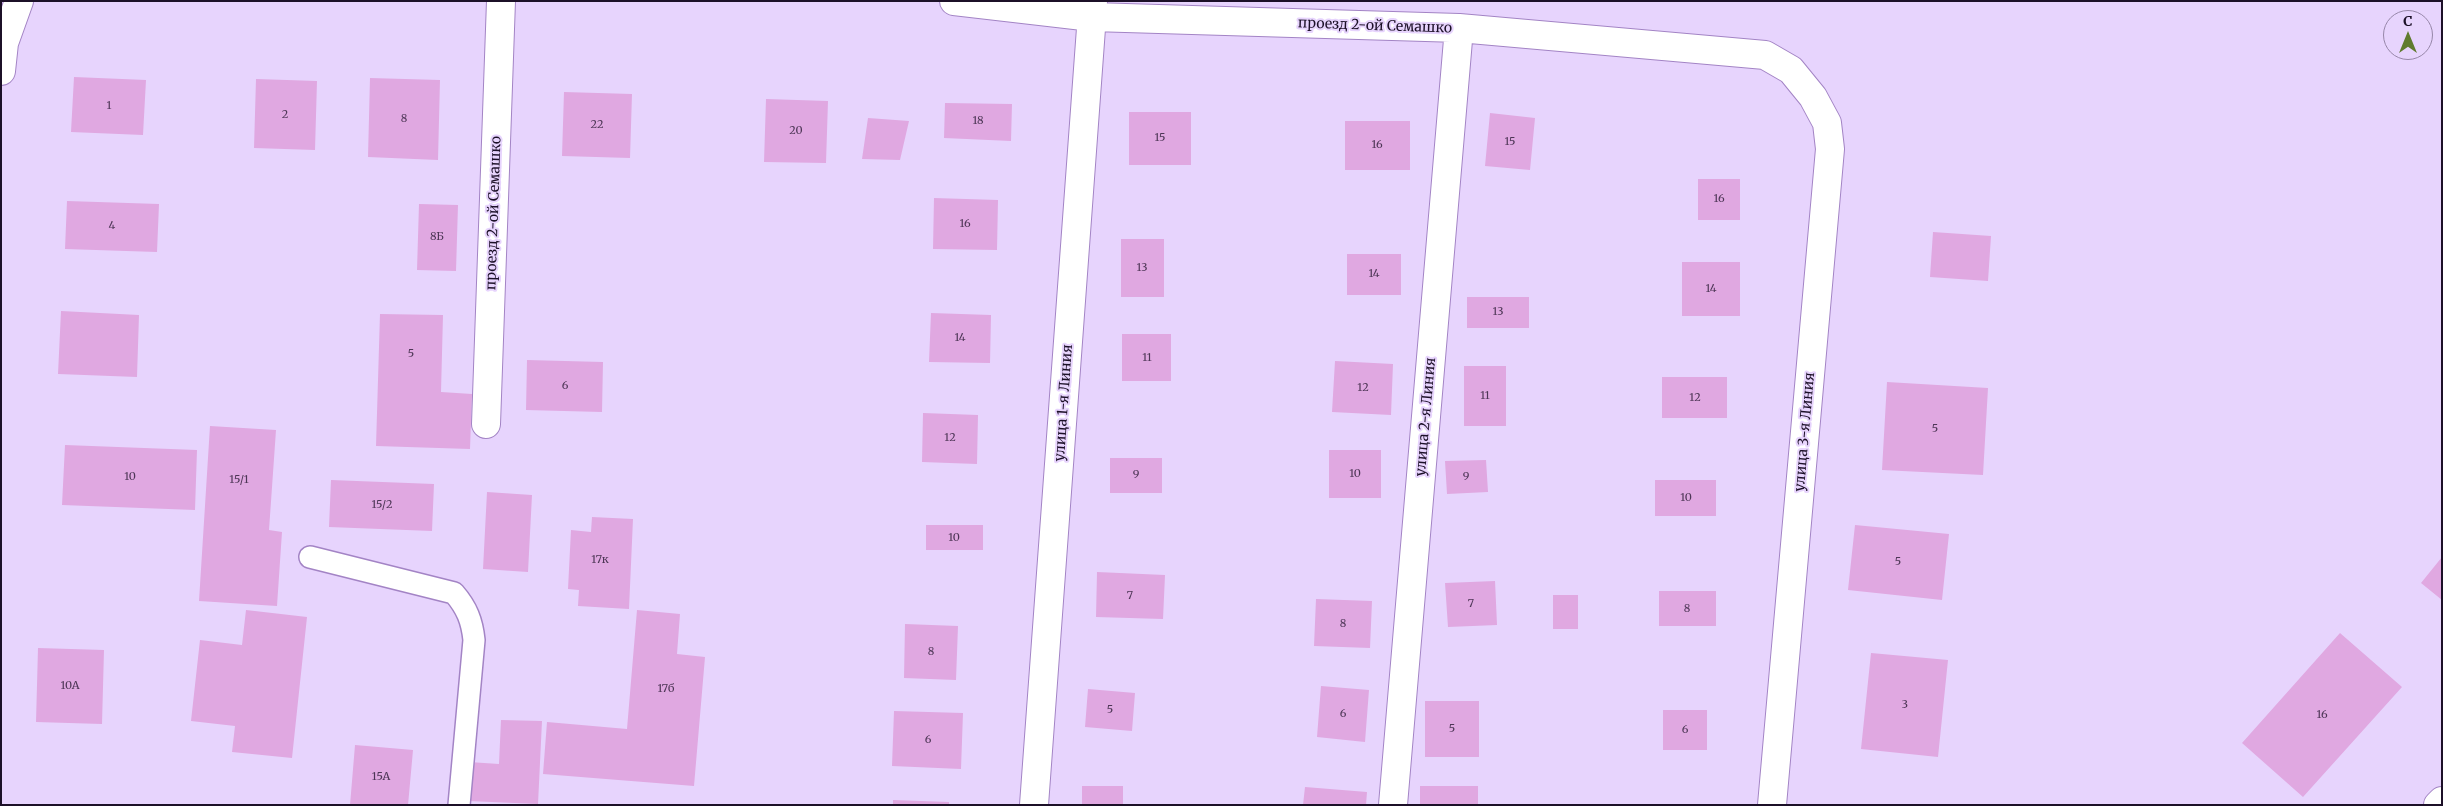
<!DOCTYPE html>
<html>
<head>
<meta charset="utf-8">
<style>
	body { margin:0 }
	#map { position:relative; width:2443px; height:806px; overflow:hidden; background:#e7d4fd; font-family:Merriweather,serif }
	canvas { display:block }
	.frame { position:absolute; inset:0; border:2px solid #1c1028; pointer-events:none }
	.north { position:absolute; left:2383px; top:10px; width:50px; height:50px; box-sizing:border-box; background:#e7d4fd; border:1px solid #9686a8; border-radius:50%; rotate:0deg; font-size:14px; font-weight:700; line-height:20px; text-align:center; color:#1c1028 }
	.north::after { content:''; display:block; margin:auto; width:18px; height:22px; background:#607b2f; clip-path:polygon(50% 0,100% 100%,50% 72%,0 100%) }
</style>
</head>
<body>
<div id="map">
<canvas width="2443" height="806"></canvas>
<div class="frame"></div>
<div class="north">С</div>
</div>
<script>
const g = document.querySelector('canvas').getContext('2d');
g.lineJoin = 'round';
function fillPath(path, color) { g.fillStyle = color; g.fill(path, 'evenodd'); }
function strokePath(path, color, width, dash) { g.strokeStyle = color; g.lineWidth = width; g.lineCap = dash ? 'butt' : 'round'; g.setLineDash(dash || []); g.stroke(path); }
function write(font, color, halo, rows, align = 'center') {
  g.font = font + ' Merriweather,serif'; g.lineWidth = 4; g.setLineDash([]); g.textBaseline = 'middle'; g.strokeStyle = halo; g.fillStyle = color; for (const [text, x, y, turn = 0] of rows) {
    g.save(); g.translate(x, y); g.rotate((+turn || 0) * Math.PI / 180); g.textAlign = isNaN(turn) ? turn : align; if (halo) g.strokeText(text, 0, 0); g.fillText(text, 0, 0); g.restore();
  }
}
fillPath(new Path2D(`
	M 74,77 L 146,80 L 143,135 L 71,132 Z
	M 370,78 L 440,80 L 438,160 L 368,157 Z
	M 256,79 L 317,81 L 315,150 L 254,148 Z
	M 564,92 L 632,94 L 630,158 L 562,156 Z
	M 766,99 L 828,101 L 826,163 L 764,162 Z
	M 945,103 L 1012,104 L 1011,141 L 944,138 Z
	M 1129,112 L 1191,112 L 1191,165 L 1129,165 Z
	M 1490,113 L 1535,118 L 1530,170 L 1485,166 Z
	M 868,118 L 909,121 L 900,160 L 862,159 Z
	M 1345,121 L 1410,121 L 1410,170 L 1345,170 Z
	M 1698,179 L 1740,179 L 1740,220 L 1698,220 Z
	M 934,198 L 998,200 L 997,250 L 933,249 Z
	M 67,201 L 159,204 L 157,252 L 65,249 Z
	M 419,204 L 458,205 L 456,271 L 417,270 Z
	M 1933,232 L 1991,236 L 1988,281 L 1930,277 Z
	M 1121,239 L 1164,239 L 1164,297 L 1121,297 Z
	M 1347,254 L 1401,254 L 1401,295 L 1347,295 Z
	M 1682,262 L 1740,262 L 1740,316 L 1682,316 Z
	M 1467,297 L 1529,297 L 1529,328 L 1467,328 Z
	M 61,311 L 139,315 L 137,377 L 58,374 Z
	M 931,313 L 991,315 L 990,363 L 929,362 Z
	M 380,314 L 443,315 L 441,392 L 472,394 L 470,449 L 376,446 Z
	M 1122,334 L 1171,334 L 1171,381 L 1122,381 Z
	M 527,360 L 603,362 L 602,412 L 526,410 Z
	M 1335,361 L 1393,364 L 1391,415 L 1332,412 Z
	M 1464,366 L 1506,366 L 1506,426 L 1464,426 Z
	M 1662,377 L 1727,377 L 1727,418 L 1662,418 Z
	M 1887,382 L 1988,388 L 1983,475 L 1882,470 Z
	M 923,413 L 978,415 L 977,464 L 922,462 Z
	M 210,426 L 276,430 L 269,530 L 282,532 L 277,606 L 199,601 Z
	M 65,445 L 197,450 L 195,510 L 62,505 Z
	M 1329,450 L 1381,450 L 1381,498 L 1329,498 Z
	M 1110,458 L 1162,458 L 1162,493 L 1110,493 Z
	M 1486,460 L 1488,492 L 1447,494 L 1445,461 Z
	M 331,480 L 434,484 L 432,531 L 329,527 Z
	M 1655,480 L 1716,480 L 1716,516 L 1655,516 Z
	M 487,492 L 532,495 L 528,572 L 483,569 Z
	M 592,517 L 633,519 L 629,609 L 578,606 L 579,590 L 568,589 L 571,530 L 591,532 Z
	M 926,525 L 983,525 L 983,550 L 926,550 Z
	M 1855,525 L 1949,534 L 1942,600 L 1848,590 Z
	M 2442,557 L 2442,600 L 2421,583 Z
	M 1097,572 L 1165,575 L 1163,619 L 1096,617 Z
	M 1495,581 L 1497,625 L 1448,627 L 1445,583 Z
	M 1659,591 L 1716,591 L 1716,626 L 1659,626 Z
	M 1553,595 L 1578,595 L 1578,629 L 1553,629 Z
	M 1316,599 L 1372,601 L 1370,648 L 1314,646 Z
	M 246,610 L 307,617 L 292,758 L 232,752 L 235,726 L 191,721 L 200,640 L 242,645 Z
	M 637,610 L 680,614 L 677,654 L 705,657 L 694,786 L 543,774 L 547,722 L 627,729 Z
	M 905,624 L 958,626 L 956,680 L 904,678 Z
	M 2340,633 L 2402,687 L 2303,797 L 2242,743 Z
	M 38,648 L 104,650 L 102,724 L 36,722 Z
	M 1871,653 L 1948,660 L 1938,757 L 1861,749 Z
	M 1321,686 L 1369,690 L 1365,742 L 1317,737 Z
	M 1088,689 L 1135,693 L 1132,731 L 1085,727 Z
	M 1425,701 L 1479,701 L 1479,757 L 1425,757 Z
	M 1663,710 L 1707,710 L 1707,750 L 1663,750 Z
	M 894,711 L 963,713 L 961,769 L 892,766 Z
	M 501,720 L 542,721 L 538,804 L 468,801 L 469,762 L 499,764 Z
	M 355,745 L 413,750 L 408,805 L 350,805 Z
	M 1082,786 L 1123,786 L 1123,805 L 1082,805 Z
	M 1420,786 L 1478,786 L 1478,805 L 1420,805 Z
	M 1305,787 L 1367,792 L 1366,805 L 1303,805 Z
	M 893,800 L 949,802 L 949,805 L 893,805 Z`), '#e0a8e1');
const lane = new Path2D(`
	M 310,557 L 454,593 C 467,608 472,621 474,640 L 459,805`);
const street = new Path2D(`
	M 954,1 L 1092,17 L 1459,28 L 1765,55 L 1791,70 L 1813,97 L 1827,123 L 1830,149 L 1772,805
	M 1,71 L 4,43 L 19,1
	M 486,424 L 501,1
	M 1034,805 L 1093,1
	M 1393,805 L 1459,28
	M 2438,805 L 2442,801`);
strokePath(lane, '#a384c5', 24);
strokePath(street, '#a384c5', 30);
strokePath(lane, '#fff', 21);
strokePath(street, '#fff', 28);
write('11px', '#4d3656', null, [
	["1",109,106],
	["2",285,115],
	["8",404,119],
	["18",978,121],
	["22",597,125],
	["20",796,131],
	["15",1160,138],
	["15",1510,142],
	["16",1377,145],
	["16",1719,199],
	["16",965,224],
	["4",112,226],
	["8Б",437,237],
	["13",1142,268],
	["14",1374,274],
	["14",1711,289],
	["13",1498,312],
	["14",960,338],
	["5",411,354],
	["11",1147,358],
	["6",565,386],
	["12",1363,388],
	["11",1485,396],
	["12",1695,398],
	["5",1935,429],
	["12",950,438],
	["10",1355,474],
	["9",1136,475],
	["10",130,477],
	["9",1466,477],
	["15/1",239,480],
	["10",1686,498],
	["15/2",382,505],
	["10",954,538],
	["17к",600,560],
	["5",1898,562],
	["7",1130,596],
	["7",1471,604],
	["8",1687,609],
	["8",1343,624],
	["8",931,652],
	["10А",70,686],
	["17б",666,689],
	["3",1905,705],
	["5",1110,710],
	["6",1343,714],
	["16",2322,715],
	["5",1452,729],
	["6",1685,730],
	["6",928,740],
	["15А",381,777]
]);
write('14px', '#1c1028', '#e7d4fd', [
	["проезд 2-ой Семашко",1375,26,2],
	["проезд 2-ой Семашко",494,213,-88],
	["улица 1-я Линия",1064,403,-86],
	["улица 2-я Линия",1426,417,-85],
	["улица 3-я Линия",1805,432,-85]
]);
</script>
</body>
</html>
